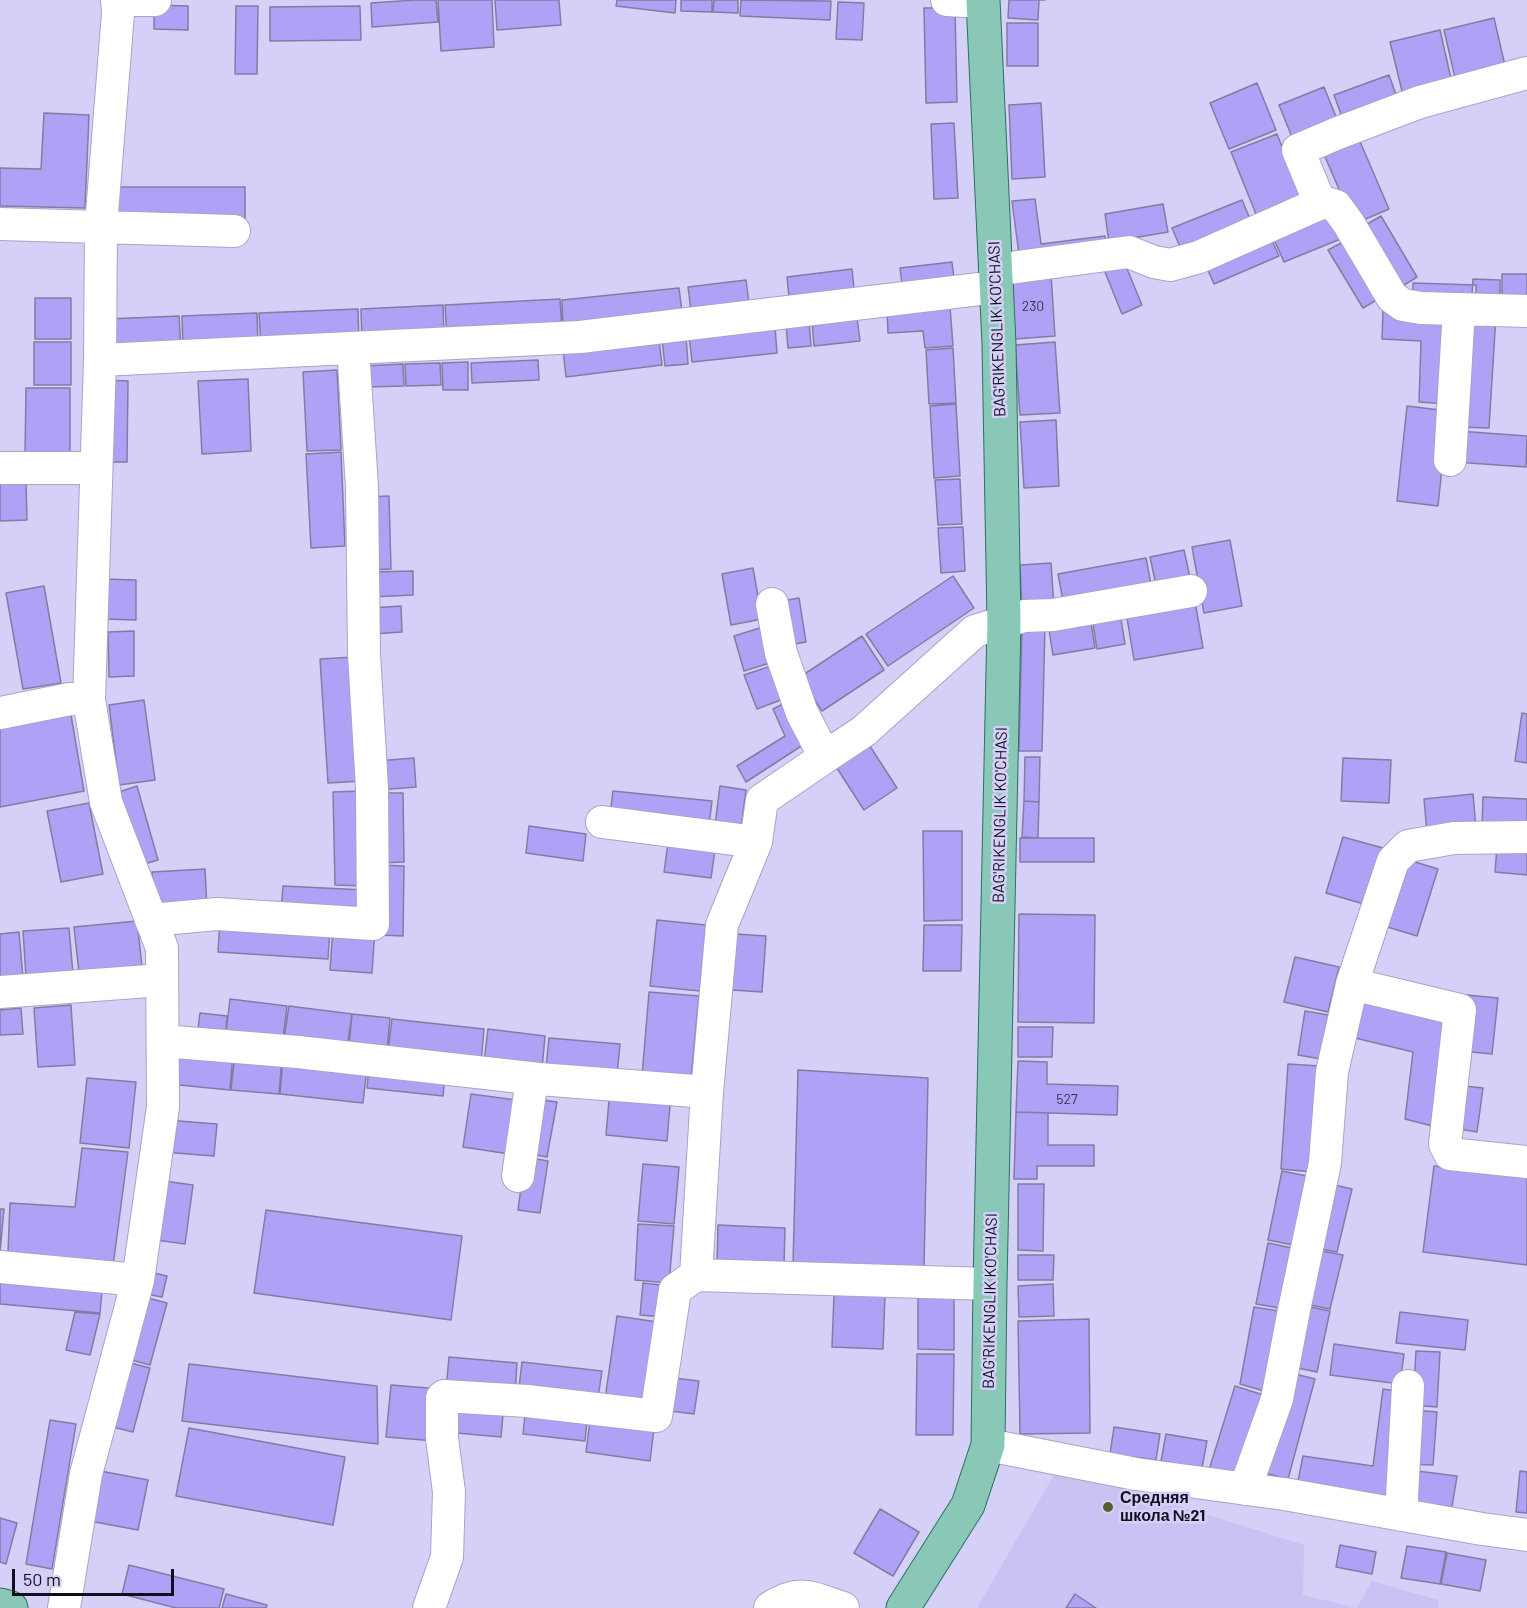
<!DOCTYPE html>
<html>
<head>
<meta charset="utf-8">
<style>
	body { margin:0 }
	#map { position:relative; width:1527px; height:1608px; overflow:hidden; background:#d5d0f8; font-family:Barlow,sans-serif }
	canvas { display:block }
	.scale { position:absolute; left:12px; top:1569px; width:162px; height:27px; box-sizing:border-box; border:3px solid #110f1d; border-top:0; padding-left:8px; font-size:18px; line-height:21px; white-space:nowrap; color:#110f1d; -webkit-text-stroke:4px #d5d0f8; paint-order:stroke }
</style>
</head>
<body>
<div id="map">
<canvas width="1527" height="1608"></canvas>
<div class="scale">50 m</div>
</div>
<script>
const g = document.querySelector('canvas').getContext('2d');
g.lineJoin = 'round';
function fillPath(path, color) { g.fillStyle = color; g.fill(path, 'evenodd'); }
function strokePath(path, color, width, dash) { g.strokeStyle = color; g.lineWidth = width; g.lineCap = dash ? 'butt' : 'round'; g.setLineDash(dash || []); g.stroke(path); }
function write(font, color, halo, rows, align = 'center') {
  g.font = font + ' Barlow,sans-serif'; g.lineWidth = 5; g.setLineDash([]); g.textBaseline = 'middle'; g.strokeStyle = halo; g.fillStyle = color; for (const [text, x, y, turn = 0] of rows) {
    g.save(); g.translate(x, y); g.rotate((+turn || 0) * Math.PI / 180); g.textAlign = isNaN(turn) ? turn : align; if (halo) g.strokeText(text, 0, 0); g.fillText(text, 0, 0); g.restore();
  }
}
fillPath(new Path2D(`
	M 1058,1468 L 1304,1545 L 1303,1595 L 1357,1608 L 1372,1581 L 1439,1600 L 1438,1608 L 977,1608 Z`), '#c8c3f2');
const building = new Path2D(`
	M 415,0 L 436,0 L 438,22 L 372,27 L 371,3 Z
	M 438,0 L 492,0 L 494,47 L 441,51 Z
	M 495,0 L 559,0 L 561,25 L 497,30 Z
	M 617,0 L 676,0 L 675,13 L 616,6 Z
	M 681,0 L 712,0 L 712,12 L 681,11 Z
	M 714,0 L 738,0 L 738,13 L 713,12 Z
	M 741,0 L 831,1 L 830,20 L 740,16 Z
	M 1009,0 L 1045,0 L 1039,0 L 1038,20 L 1008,18 Z
	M 838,2 L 864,3 L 862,40 L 836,39 Z
	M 154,5 L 188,6 L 188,30 L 154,29 Z
	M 236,6 L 258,6 L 257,74 L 235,74 Z
	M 360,6 L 361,40 L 270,41 L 270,7 Z
	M 924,8 L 955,8 L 957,102 L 926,103 Z
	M 1494,18 L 1506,70 L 1456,82 L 1444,30 Z
	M 1007,23 L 1038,23 L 1038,66 L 1007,66 Z
	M 1440,30 L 1452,83 L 1403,95 L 1390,42 Z
	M 1389,75 L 1400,106 L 1345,125 L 1334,95 Z
	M 1257,83 L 1276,130 L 1229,149 L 1210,103 Z
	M 1324,87 L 1341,129 L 1296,147 L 1279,105 Z
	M 1041,103 L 1045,177 L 1012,179 L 1009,105 Z
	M 44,113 L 89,115 L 85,208 L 0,206 L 0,168 L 41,169 Z
	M 954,123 L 958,198 L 934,199 L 931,124 Z
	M 1355,130 L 1389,209 L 1354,224 L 1320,145 Z
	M 1277,134 L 1305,205 L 1260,224 L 1231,152 Z
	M 114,187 L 245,187 L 245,219 L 114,219 Z
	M 1035,199 L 1041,244 L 1105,236 L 1107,248 L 1020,262 L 1012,201 Z
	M 1242,200 L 1253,226 L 1183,254 L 1172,228 Z
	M 1163,204 L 1168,232 L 1109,242 L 1105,214 Z
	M 1326,207 L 1343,238 L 1284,262 L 1270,230 Z
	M 1381,216 L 1417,277 L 1396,290 L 1359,229 Z
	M 1268,231 L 1279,256 L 1214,284 L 1203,259 Z
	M 1345,241 L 1380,298 L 1363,308 L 1328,250 Z
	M 952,262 L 955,287 L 903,293 L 900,268 Z
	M 1125,264 L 1142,305 L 1122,314 L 1105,272 Z
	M 852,269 L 855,299 L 790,307 L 787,277 Z
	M 1051,274 L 1055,336 L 1015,339 L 1011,276 Z
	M 1502,274 L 1527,274 L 1527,299 L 1502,299 Z
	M 1473,279 L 1500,280 L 1500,296 L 1472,296 Z
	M 746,280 L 750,311 L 692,318 L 688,287 Z
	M 1413,283 L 1476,285 L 1476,300 L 1413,299 Z
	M 679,288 L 683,320 L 563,332 L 562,300 Z
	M 35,298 L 71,298 L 71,339 L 35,339 Z
	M 560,299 L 562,332 L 447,338 L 445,305 Z
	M 443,305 L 444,338 L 362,342 L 361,309 Z
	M 950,307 L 953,346 L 925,348 L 923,331 L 888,333 L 887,312 Z
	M 358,309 L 359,342 L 261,346 L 259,313 Z
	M 1383,309 L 1454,313 L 1449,404 L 1419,402 L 1421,341 L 1382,339 Z
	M 257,313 L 258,346 L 183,350 L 182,316 Z
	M 1465,315 L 1496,316 L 1489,428 L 1458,427 Z
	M 179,316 L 181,350 L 107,353 L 107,319 Z
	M 857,318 L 860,341 L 814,346 L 812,322 Z
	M 809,322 L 811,346 L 788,348 L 786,324 Z
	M 775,326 L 777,353 L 692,362 L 689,335 Z
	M 686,337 L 688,364 L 665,366 L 662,339 Z
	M 659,340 L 662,365 L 566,377 L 563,350 Z
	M 34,342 L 71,342 L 71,385 L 34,385 Z
	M 1055,342 L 1060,413 L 1020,415 L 1015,345 Z
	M 953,348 L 956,403 L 929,404 L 926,350 Z
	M 538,360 L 539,380 L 472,383 L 471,363 Z
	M 468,362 L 468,390 L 443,390 L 442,363 Z
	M 440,363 L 441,385 L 406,386 L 405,364 Z
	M 403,364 L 404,386 L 365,387 L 364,366 Z
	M 337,370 L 341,450 L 307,451 L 303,372 Z
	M 248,379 L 251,451 L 202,454 L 198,381 Z
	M 104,380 L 128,381 L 127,462 L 103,462 Z
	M 26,388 L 70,388 L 70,452 L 25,452 Z
	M 956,404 L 960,476 L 934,478 L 930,406 Z
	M 1407,406 L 1448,411 L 1438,506 L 1397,501 Z
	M 1056,420 L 1059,486 L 1024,488 L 1020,422 Z
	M 1458,431 L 1527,436 L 1526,467 L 1455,462 Z
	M 341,452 L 345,546 L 311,548 L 306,454 Z
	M 960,479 L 962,524 L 938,525 L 935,480 Z
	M 26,481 L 27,520 L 0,521 L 0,482 Z
	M 389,496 L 391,569 L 370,570 L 367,497 Z
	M 963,527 L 965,571 L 941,573 L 938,528 Z
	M 1230,540 L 1242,606 L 1204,613 L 1192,547 Z
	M 1184,550 L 1191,582 L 1157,590 L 1150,557 Z
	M 1146,558 L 1152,590 L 1064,606 L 1058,574 Z
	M 1051,563 L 1054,607 L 1022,609 L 1020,565 Z
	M 753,568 L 762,619 L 731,625 L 722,574 Z
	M 413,571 L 413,595 L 371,597 L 370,572 Z
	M 953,576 L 974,608 L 888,666 L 866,634 Z
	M 105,579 L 136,580 L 136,620 L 104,619 Z
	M 44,586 L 61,683 L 23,689 L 6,593 Z
	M 799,598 L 806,642 L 784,646 L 777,602 Z
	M 1195,601 L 1203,648 L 1134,660 L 1126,612 Z
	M 401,606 L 402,632 L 373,634 L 372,608 Z
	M 1120,613 L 1125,644 L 1097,649 L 1092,617 Z
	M 1090,617 L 1095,648 L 1053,655 L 1048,624 Z
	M 1022,625 L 1045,625 L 1042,751 L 1019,751 Z
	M 763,627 L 773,662 L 744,671 L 734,636 Z
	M 134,631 L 134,676 L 109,677 L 108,632 Z
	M 862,636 L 884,670 L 822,711 L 800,677 Z
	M 355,657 L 363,781 L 328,783 L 320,659 Z
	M 774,665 L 786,698 L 757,709 L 744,675 Z
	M 144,700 L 155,780 L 119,785 L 109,705 Z
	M 787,702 L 806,743 L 746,782 L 737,766 L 785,736 L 773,709 Z
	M 1522,713 L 1527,714 L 1527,763 L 1515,761 Z
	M 71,715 L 84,791 L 0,807 L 0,728 Z
	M 864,737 L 897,788 L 864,810 L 831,759 Z
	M 1025,757 L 1040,757 L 1039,802 L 1024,801 Z
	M 414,758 L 416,787 L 378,790 L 376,761 Z
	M 1343,758 L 1391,760 L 1389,803 L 1341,801 Z
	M 137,786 L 158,860 L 141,865 L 119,792 Z
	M 720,786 L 746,790 L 741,828 L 715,825 Z
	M 363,791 L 365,886 L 335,885 L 333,792 Z
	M 613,791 L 712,801 L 709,825 L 610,815 Z
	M 379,793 L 403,793 L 404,862 L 380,863 Z
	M 1473,794 L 1476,828 L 1427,833 L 1424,799 Z
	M 1483,797 L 1527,799 L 1527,829 L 1482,828 Z
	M 1024,801 L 1039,802 L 1038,838 L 1022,837 Z
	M 89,803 L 103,874 L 61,882 L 47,811 Z
	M 529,826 L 586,834 L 583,861 L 526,853 Z
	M 923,831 L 962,831 L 962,920 L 924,921 Z
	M 1343,837 L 1383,848 L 1367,905 L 1326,893 Z
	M 1020,838 L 1094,838 L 1094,862 L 1020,862 Z
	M 668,843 L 715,850 L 711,878 L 664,872 Z
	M 1497,847 L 1527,849 L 1527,875 L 1495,872 Z
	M 1402,858 L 1438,869 L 1417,936 L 1381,925 Z
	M 379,865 L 404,866 L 403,936 L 378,935 Z
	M 205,869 L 207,908 L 155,911 L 152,872 Z
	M 283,886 L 365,890 L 363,915 L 281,912 Z
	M 1019,914 L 1095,915 L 1094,1023 L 1018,1022 Z
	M 220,920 L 330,927 L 328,959 L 218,952 Z
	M 657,920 L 706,925 L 700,991 L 650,986 Z
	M 137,921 L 142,967 L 79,973 L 74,927 Z
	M 924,925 L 962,925 L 961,971 L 923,971 Z
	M 333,927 L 375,929 L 372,973 L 330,970 Z
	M 69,928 L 73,974 L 26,977 L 23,931 Z
	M 19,932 L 23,978 L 0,980 L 0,934 Z
	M 735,934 L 766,936 L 762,992 L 732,990 Z
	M 1295,957 L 1339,967 L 1328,1012 L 1284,1002 Z
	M 1358,991 L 1449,1014 L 1436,1127 L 1405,1119 L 1413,1052 L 1347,1036 Z
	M 649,992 L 699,996 L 691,1080 L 642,1076 Z
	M 1467,995 L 1498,998 L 1492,1054 L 1461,1051 Z
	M 230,999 L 287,1006 L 283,1039 L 226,1033 Z
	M 71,1005 L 75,1065 L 38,1067 L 34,1008 Z
	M 289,1006 L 352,1014 L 347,1047 L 284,1039 Z
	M 21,1008 L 23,1034 L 0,1035 L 0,1010 Z
	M 1305,1011 L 1328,1015 L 1321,1059 L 1298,1055 Z
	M 200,1013 L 227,1016 L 226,1032 L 198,1029 Z
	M 352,1014 L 390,1018 L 387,1051 L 349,1047 Z
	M 392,1019 L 484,1029 L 481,1062 L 388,1051 Z
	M 1018,1027 L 1053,1027 L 1052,1057 L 1018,1057 Z
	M 488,1029 L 545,1036 L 542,1069 L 484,1062 Z
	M 549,1038 L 620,1044 L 617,1075 L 546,1068 Z
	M 172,1048 L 233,1053 L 230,1090 L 169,1084 Z
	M 235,1053 L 282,1057 L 279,1094 L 231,1090 Z
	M 283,1058 L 367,1067 L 363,1103 L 280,1094 Z
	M 1018,1061 L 1047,1062 L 1047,1084 L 1118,1086 L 1117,1115 L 1016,1112 Z
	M 1288,1064 L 1320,1066 L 1312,1172 L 1281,1169 Z
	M 369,1067 L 445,1076 L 443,1096 L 367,1088 Z
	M 798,1070 L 928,1078 L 924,1267 L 793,1264 Z
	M 87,1078 L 136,1082 L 129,1148 L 80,1143 Z
	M 1464,1086 L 1483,1088 L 1477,1132 L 1459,1129 Z
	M 471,1094 L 524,1101 L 516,1155 L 463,1147 Z
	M 535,1099 L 557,1102 L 547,1157 L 526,1153 Z
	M 609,1100 L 670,1105 L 667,1141 L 606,1135 Z
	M 1016,1112 L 1048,1113 L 1048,1145 L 1094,1145 L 1094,1166 L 1037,1166 L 1037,1179 L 1014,1179 Z
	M 166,1120 L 217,1124 L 214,1156 L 163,1152 Z
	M 82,1148 L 128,1152 L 113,1266 L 8,1252 L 10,1203 L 75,1207 Z
	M 525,1157 L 548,1161 L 540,1213 L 518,1210 Z
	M 643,1164 L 679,1167 L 674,1224 L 638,1221 Z
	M 1434,1166 L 1527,1178 L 1527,1265 L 1423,1252 Z
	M 1282,1171 L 1312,1177 L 1298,1246 L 1268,1240 Z
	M 157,1180 L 193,1185 L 185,1244 L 149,1239 Z
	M 1326,1183 L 1352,1189 L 1337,1252 L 1311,1247 Z
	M 1018,1184 L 1044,1184 L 1043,1251 L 1018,1250 Z
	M 0,1209 L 4,1209 L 0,1252 Z
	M 266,1210 L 462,1236 L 451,1320 L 254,1293 Z
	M 638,1224 L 674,1226 L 669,1283 L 635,1280 Z
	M 718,1225 L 785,1228 L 784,1266 L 717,1264 Z
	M 1268,1243 L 1297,1249 L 1285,1309 L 1256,1304 Z
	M 1311,1249 L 1343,1255 L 1330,1309 L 1300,1303 Z
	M 1018,1255 L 1054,1255 L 1053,1280 L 1018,1280 Z
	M 145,1271 L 167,1276 L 162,1297 L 140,1293 Z
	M 0,1282 L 102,1291 L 100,1313 L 0,1304 Z
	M 643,1283 L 669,1286 L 665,1317 L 640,1315 Z
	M 1053,1284 L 1054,1316 L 1019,1317 L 1018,1286 Z
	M 834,1294 L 885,1296 L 883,1349 L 832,1347 Z
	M 140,1296 L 167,1303 L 150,1365 L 124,1358 Z
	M 918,1296 L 954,1296 L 954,1350 L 918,1349 Z
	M 1300,1305 L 1330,1311 L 1317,1372 L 1287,1366 Z
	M 1254,1307 L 1285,1312 L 1271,1393 L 1240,1384 Z
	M 75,1312 L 100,1314 L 90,1355 L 66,1350 Z
	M 1400,1312 L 1468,1320 L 1465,1350 L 1396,1343 Z
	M 617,1316 L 664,1323 L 650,1413 L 604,1406 Z
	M 1089,1319 L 1090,1433 L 1020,1434 L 1018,1321 Z
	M 1334,1344 L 1404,1354 L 1400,1384 L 1330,1375 Z
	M 1416,1351 L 1440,1352 L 1437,1407 L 1413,1405 Z
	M 917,1354 L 954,1354 L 953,1435 L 916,1435 Z
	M 449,1357 L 517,1363 L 515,1396 L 446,1390 Z
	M 123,1361 L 150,1368 L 133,1432 L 105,1425 Z
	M 522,1362 L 602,1371 L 597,1405 L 518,1396 Z
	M 189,1364 L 377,1386 L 378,1444 L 182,1421 Z
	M 1287,1372 L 1315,1379 L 1288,1479 L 1260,1472 Z
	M 666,1377 L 699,1381 L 694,1414 L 662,1410 Z
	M 391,1385 L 440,1389 L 435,1441 L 386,1437 Z
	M 1235,1386 L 1270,1397 L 1244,1476 L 1209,1470 Z
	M 1383,1389 L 1401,1392 L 1391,1499 L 1298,1481 L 1303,1456 L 1373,1466 Z
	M 449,1399 L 504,1404 L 501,1437 L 446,1432 Z
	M 526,1405 L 588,1412 L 585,1441 L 523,1434 Z
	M 1413,1410 L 1437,1412 L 1433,1465 L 1408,1464 Z
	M 591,1413 L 655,1421 L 650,1461 L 586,1452 Z
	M 50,1420 L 76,1424 L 52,1569 L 26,1564 Z
	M 1114,1427 L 1160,1434 L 1156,1460 L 1110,1454 Z
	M 189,1428 L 345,1457 L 333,1525 L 176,1496 Z
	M 1166,1434 L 1207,1441 L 1202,1468 L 1161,1461 Z
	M 95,1470 L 148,1480 L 138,1530 L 84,1520 Z
	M 1409,1470 L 1457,1476 L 1452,1507 L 1404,1501 Z
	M 1520,1471 L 1527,1472 L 1527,1513 L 1516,1512 Z
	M 880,1509 L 919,1532 L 893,1576 L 854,1553 Z
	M 0,1518 L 17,1523 L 6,1564 L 0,1562 Z
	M 1340,1545 L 1376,1552 L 1372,1574 L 1336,1567 Z
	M 1407,1546 L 1446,1552 L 1440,1584 L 1401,1578 Z
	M 1447,1553 L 1486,1560 L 1480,1591 L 1441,1584 Z
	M 129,1565 L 224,1589 L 219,1608 L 176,1608 L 122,1594 Z
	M 226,1594 L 267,1605 L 266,1608 L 222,1608 Z
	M 1075,1594 L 1096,1608 L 1066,1608 Z`);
fillPath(building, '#afa1f6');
strokePath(building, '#817da1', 1.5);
const minor = new Path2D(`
	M 137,0 L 155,0
	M 947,0 L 983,2
	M 1320,203 L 1298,150 L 1338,133 L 1420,102 L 1527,73
	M 0,224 L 234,231
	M 995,270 L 1129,252 L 1154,262 L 1170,265 L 1199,257 L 1323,202 L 1336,206 L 1349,224 L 1392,297 L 1403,305 L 1421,308 L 1527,311
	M 100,360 L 580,337 L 996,287
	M 1450,460 L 1459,309
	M 0,468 L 96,468
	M 772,604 L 781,653 L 802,713 L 825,757 L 864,731 L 975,631 L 1024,616 L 1053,615 L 1191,591
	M 0,713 L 70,699 L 89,700
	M 602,822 L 756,842 L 762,800 L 825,757
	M 1527,837 L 1454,838 L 1408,846 L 1393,861 L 1352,984 L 1460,1010 L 1445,1144 L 1450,1154 L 1527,1162
	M 151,920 L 217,914 L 373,924 L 372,788 L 364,654 L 362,487 L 353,348
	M 0,992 L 162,980
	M 163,1041 L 298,1052 L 539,1079 L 707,1092 L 722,925 L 756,842
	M 707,1092 L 696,1275 L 990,1284
	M 518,1176 L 532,1079
	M 0,1267 L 138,1280
	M 988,1445 L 1136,1474 L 1284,1494 L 1482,1529 L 1527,1535
	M 1245,1489 L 1277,1399 L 1294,1310 L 1325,1163 L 1332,1072 L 1352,984
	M 1401,1515 L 1408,1386
	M 64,1608 L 86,1474 L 138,1280 L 163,1107 L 162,948 L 106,802 L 89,700 L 100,360 L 101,226 L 118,13 L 117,0
	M 429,1608 L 447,1557 L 449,1492 L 442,1438 L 442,1398 L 444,1396 L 527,1401 L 656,1416 L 675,1290 L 696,1275
	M 770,1608 C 800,1588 811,1598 843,1608`);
const major = new Path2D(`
	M 0,1605 L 11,1608
	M 903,1608 L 968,1505 L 988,1445 L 990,1284 L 1004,622 L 999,344 L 983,0`);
strokePath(minor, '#a8a3ca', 34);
strokePath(major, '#2c7061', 35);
strokePath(minor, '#fff', 32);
strokePath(major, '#89c8b6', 33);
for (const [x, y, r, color] of [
	[1108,1507,6,"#5c5e2b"]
]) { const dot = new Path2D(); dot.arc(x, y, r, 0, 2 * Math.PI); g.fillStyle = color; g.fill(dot); strokePath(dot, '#d5d0f8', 2); }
write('14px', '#383453', null, [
	["230",1033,306],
	["527",1067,1099]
]);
write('16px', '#110f1d', '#d5d0f8', [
	["BAG'RIKENGLIK KO'CHASI",997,329,-92],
	["BAG'RIKENGLIK KO'CHASI",1000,815,-89],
	["BAG'RIKENGLIK KO'CHASI",990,1301,-89]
]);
write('bold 16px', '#110f1d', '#d5d0f8', [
	["Средняя",1120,1498],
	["школа №21",1120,1516]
], 'left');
</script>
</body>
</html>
